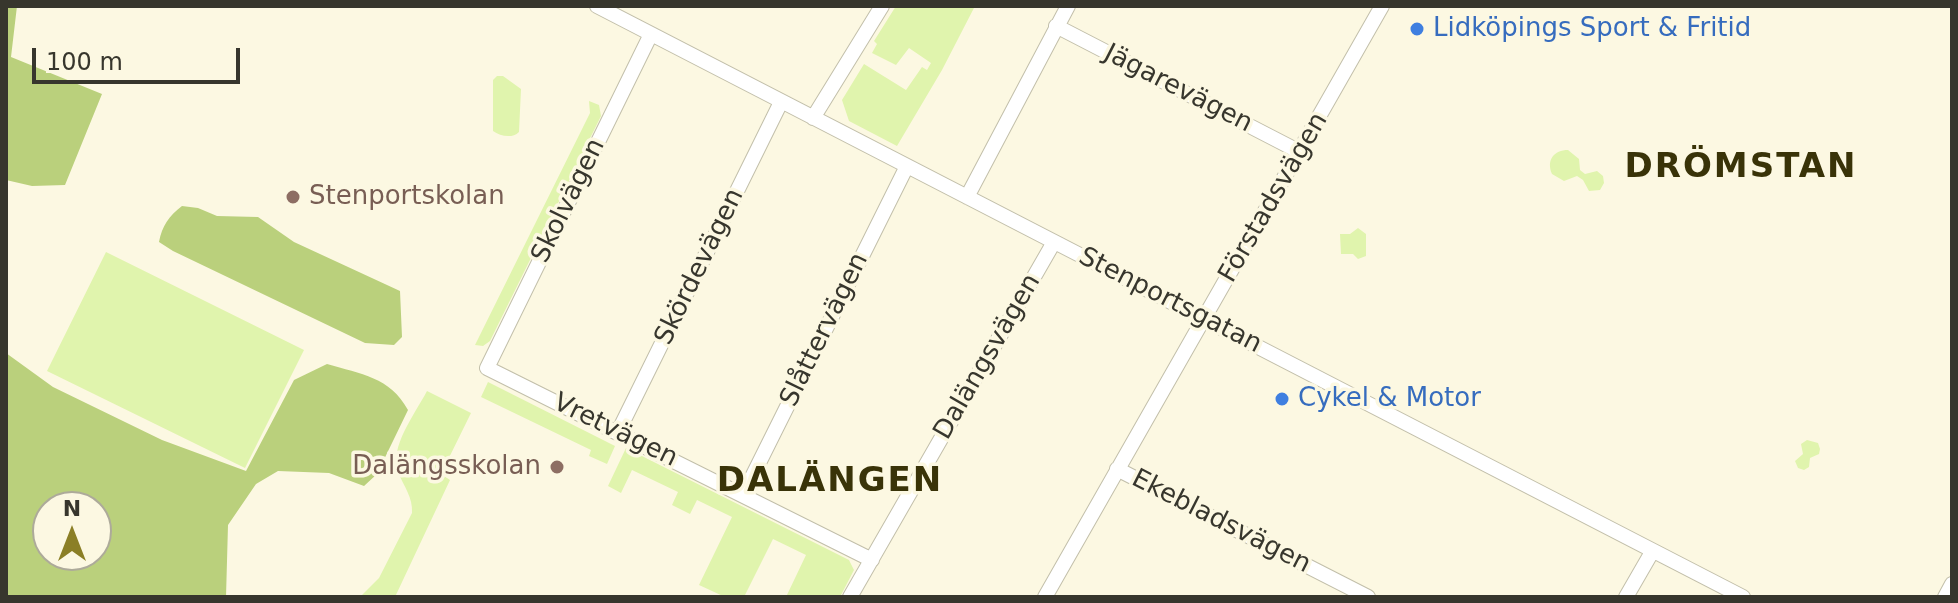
<!DOCTYPE html>
<html>
<head>
<meta charset="utf-8">
<style>
	body { margin:0 }
	#map { position:relative; width:1958px; height:603px; overflow:hidden; background:#fcf8e2; font-family:"DejaVu Sans",sans-serif }
	canvas { display:block }
	.frame { position:absolute; inset:0; border:8px solid #37362d; pointer-events:none }
	.north { position:absolute; left:32px; top:491px; width:80px; height:80px; box-sizing:border-box; background:#fcf8e2; border:2px solid #adaa9a; border-radius:50%; rotate:0deg; font-size:22px; font-weight:700; line-height:32px; text-align:center; color:#37362d }
	.north::after { content:''; display:block; margin:auto; width:28px; height:36px; background:#8b7f26; clip-path:polygon(50% 0,100% 100%,50% 72%,0 100%) }
	.scale { position:absolute; left:32px; top:48px; width:208px; height:36px; box-sizing:border-box; border:4px solid #37362d; border-top:0; padding-left:10px; font-size:24px; line-height:28px; white-space:nowrap; color:#37362d; -webkit-text-stroke:6px #fcf8e2; paint-order:stroke }
</style>
</head>
<body>
<div id="map">
<canvas width="1958" height="603"></canvas>
<div class="frame"></div>
<div class="north">N</div>
<div class="scale">100 m</div>
</div>
<script>
const g = document.querySelector('canvas').getContext('2d');
g.lineJoin = 'round';
function fillPath(path, color) { g.fillStyle = color; g.fill(path, 'evenodd'); }
function strokePath(path, color, width, dash) { g.strokeStyle = color; g.lineWidth = width; g.lineCap = dash ? 'butt' : 'round'; g.setLineDash(dash || []); g.stroke(path); }
function write(font, color, halo, rows, align = 'center') {
  g.font = font + ' "DejaVu Sans",sans-serif'; g.lineWidth = 7; g.setLineDash([]); g.textBaseline = 'middle'; g.strokeStyle = halo; g.fillStyle = color; for (const [text, x, y, turn = 0] of rows) {
    g.save(); g.translate(x, y); g.rotate((+turn || 0) * Math.PI / 180); g.textAlign = isNaN(turn) ? turn : align; if (halo) g.strokeText(text, 0, 0); g.fillText(text, 0, 0); g.restore();
  }
}
fillPath(new Path2D(`
	M 896,6 L 975,6 L 942,70 L 897,146 L 849,121 L 842,100 L 864,64 L 906,90 L 922,67 L 927,70 L 931,63 L 909,48 L 896,65 L 872,53 L 877,44 L 874,41 Z
	M 497,76 L 503,76 L 521,89 L 519,132 C 512,139 500,136 493,131 L 493,80 Z
	M 589,101 L 599,105 L 601,116 L 490,341 L 483,346 L 475,345 L 590,113 Z
	M 1568,150 L 1579,159 L 1580,170 L 1585,174 L 1597,171 L 1603,176 L 1604,183 L 1600,190 L 1589,191 L 1583,180 L 1577,176 L 1564,181 L 1552,174 C 1546,160 1554,150 1568,150 Z
	M 1358,228 L 1366,234 L 1366,256 L 1358,259 L 1353,254 L 1341,254 L 1340,234 L 1350,234 Z
	M 106,252 L 304,350 L 245,468 L 47,371 Z
	M 488,382 L 615,446 L 607,464 L 589,456 L 591,450 L 481,397 Z
	M 427,391 L 471,413 L 441,474 L 450,480 L 395,597 L 360,597 L 379,578 L 412,513 C 413,497 404,487 398,472 C 389,447 415,414 427,391 Z
	M 1807,440 L 1818,443 L 1820,449 L 1819,454 L 1810,458 L 1809,467 L 1804,470 L 1798,468 L 1795,461 L 1803,454 L 1801,444 Z
	M 626,448 L 849,560 L 854,570 L 840,597 L 786,597 L 806,555 L 773,539 L 744,597 L 725,597 L 699,585 L 732,517 L 697,500 L 690,514 L 672,505 L 678,492 L 632,470 L 621,493 L 608,486 Z`), '#e0f4ad');
fillPath(new Path2D(`
	M 6,6 L 17,6 L 11,57 L 102,94 L 65,185 L 32,186 L 6,180 Z
	M 182,206 L 198,208 L 217,216 L 258,217 L 294,242 L 400,291 L 402,337 L 394,345 L 365,343 L 173,251 L 159,242 C 162,226 169,216 182,206 Z
	M 6,353 L 53,387 L 162,440 L 246,471 L 294,380 L 327,364 C 361,374 390,377 408,410 L 377,474 L 364,486 L 329,473 L 278,471 L 256,484 L 228,525 L 226,597 L 6,597 ZM 48,507 L 96,507 L 96,555 L 48,555 Z`), '#bad07c');
const minor = new Path2D(`
	M 597,6 L 1743,597
	M 1056,26 L 1300,152
	M 651,34 L 487,368 L 872,560
	M 813,118 L 882,6
	M 967,197 L 1068,6
	M 618,432 L 781,102
	M 1117,469 L 1368,597
	M 743,495 L 907,166
	M 850,597 L 1054,242
	M 1045,597 L 1382,6
	M 1626,597 L 1652,552
	M 1945,597 L 1952,584`);
strokePath(minor, '#c2bfaa', 16);
strokePath(minor, '#fff', 14);
for (const [x, y, r, color] of [
	[1417,29,8,"#3f7fe0"],
	[293,197,8,"#8d6e63"],
	[1282,399,8,"#3f7fe0"],
	[557,467,8,"#8d6e63"]
]) { const dot = new Path2D(); dot.arc(x, y, r, 0, 2 * Math.PI); g.fillStyle = color; g.fill(dot); strokePath(dot, '#fcf8e2', 3); }
write('26px', '#366cbe', '#fcf8e2', [
	["Lidköpings Sport & Fritid",1433,29],
	["Cykel & Motor",1298,399]
], 'left');
write('26px', '#37362d', '#fcf8e2', [
	["Jägarevägen",1178,89,27],
	["Förstadsvägen",1274,198,-60],
	["Skolvägen",569,201,-64],
	["Skördevägen",700,267,-64],
	["Stenportsgatan",1170,301,27],
	["Slåttervägen",825,330,-64],
	["Dalängsvägen",988,357,-60],
	["Vretvägen",615,431,26],
	["Ekebladsvägen",1221,522,27]
]);
write('26px', '#785e54', '#fcf8e2', [
	["Stenportskolan",309,197],
	["Dalängsskolan",541,467,"right"]
], 'left');
g.letterSpacing = '2px';
write('bold 34px', '#393308', '#fcf8e2', [
	["DRÖMSTAN",1741,168],
	["DALÄNGEN",830,482]
]);
g.letterSpacing = '0px';
</script>
</body>
</html>
